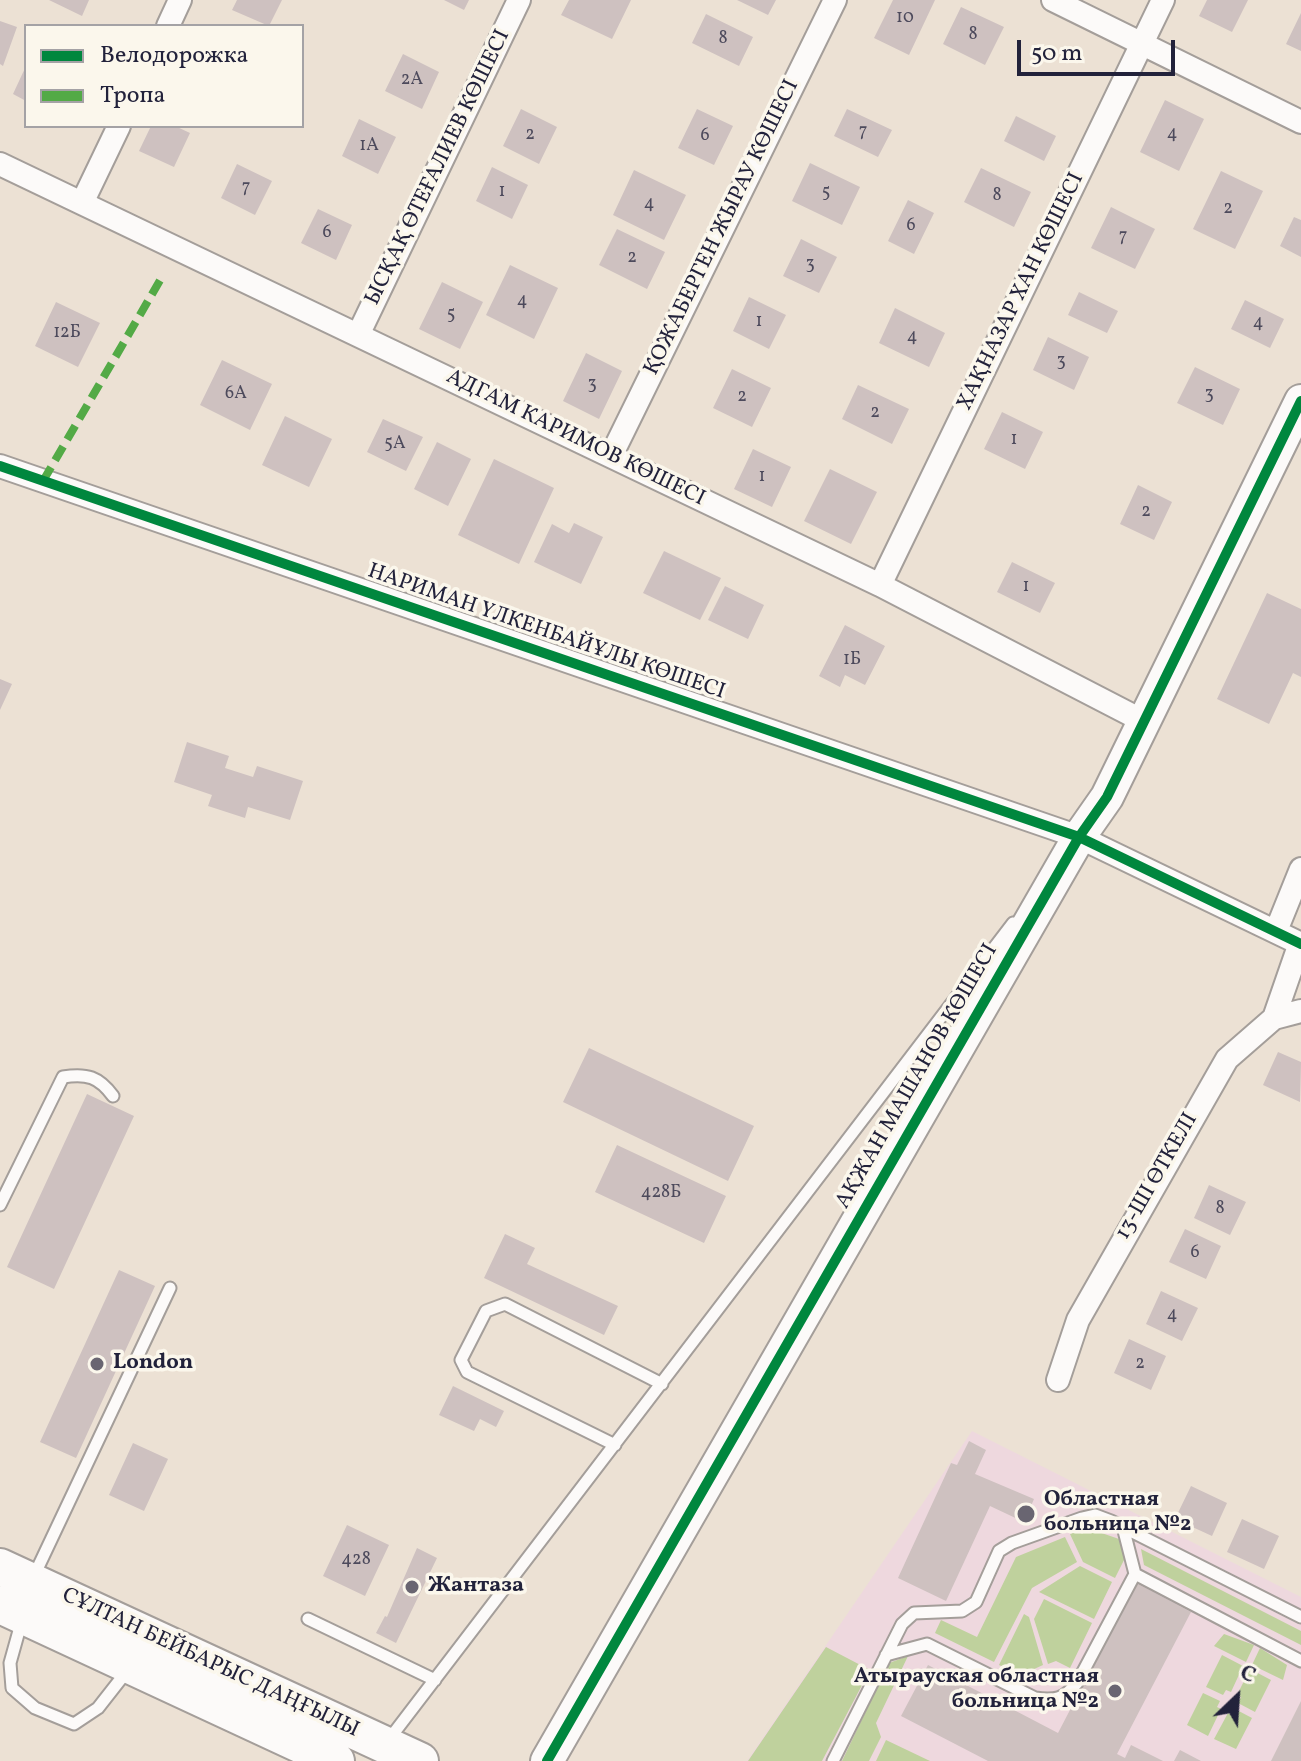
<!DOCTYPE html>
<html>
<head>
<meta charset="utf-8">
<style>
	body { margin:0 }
	#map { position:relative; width:1301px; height:1761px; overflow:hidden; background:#ece1d4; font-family:Vollkorn,serif }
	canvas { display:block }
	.legend { position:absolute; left:24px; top:24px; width:280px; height:104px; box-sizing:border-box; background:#fbf7ec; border:2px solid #a4a2a5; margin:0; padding:10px 14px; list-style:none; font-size:24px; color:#22223b }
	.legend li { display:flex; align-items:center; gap:16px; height:40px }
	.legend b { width:40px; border:2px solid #a4a2a5 }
	.north { position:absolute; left:1197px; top:1657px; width:80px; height:80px; -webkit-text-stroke:6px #fbf7ec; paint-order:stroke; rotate:25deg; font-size:22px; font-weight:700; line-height:32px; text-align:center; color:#22223b }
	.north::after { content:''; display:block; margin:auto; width:28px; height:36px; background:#22223b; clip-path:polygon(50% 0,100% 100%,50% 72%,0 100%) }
	.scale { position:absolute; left:1017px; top:40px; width:158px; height:36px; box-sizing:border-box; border:4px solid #22223b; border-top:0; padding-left:10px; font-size:24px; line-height:28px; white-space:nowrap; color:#22223b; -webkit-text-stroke:6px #fbf7ec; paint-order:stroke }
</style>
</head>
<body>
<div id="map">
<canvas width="1301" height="1761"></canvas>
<ul class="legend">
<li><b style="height:10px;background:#00873e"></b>Велодорожка</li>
<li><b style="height:10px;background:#53aa46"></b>Тропа</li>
</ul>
<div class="north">С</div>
<div class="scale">50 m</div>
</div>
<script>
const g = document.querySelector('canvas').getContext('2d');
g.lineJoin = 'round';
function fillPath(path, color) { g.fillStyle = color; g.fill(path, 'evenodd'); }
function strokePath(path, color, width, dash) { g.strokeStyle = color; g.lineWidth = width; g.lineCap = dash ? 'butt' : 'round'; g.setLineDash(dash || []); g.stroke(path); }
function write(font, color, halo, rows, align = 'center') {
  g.font = font + ' Vollkorn,serif'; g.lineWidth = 7; g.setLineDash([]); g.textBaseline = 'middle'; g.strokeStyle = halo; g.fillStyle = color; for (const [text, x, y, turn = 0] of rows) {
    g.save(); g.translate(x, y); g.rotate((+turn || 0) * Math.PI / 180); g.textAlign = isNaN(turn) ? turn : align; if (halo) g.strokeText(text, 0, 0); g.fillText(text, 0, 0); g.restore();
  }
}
fillPath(new Path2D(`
	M 972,1431 L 1301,1597 L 1301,1761 L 747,1761 Z`), '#eed8de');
fillPath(new Path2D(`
	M 1087,1528 L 1119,1539 L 1125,1558 L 1115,1578 L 1083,1562 L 1070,1534 Z
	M 1065,1537 L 1077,1562 L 1032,1588 L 994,1662 L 935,1633 L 941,1620 L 977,1637 L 1016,1557 Z
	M 1141,1549 L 1301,1631 L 1301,1645 L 1144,1565 Z
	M 1080,1566 L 1112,1582 L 1094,1619 L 1039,1592 Z
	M 1044,1599 L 1092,1623 L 1070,1668 L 1056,1661 L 1048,1664 L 1034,1619 Z
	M 1024,1614 L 1029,1617 L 1043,1665 L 1032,1670 L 1028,1679 L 999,1665 Z
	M 1224,1634 L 1254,1645 L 1246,1662 L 1214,1646 Z
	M 826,1647 L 870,1670 L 822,1761 L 748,1761 Z
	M 1260,1648 L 1287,1665 L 1283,1680 L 1252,1665 Z
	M 1222,1655 L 1243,1666 L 1231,1692 L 1226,1690 L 1223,1695 L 1206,1687 Z
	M 908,1656 L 876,1723 L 881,1737 L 869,1761 L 842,1761 L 889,1663 Z
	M 1250,1669 L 1271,1680 L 1255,1712 L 1238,1703 L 1241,1697 L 1237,1695 Z
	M 1203,1693 L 1220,1701 L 1217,1707 L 1221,1709 L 1208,1736 L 1187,1725 Z
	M 1235,1709 L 1252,1718 L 1236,1749 L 1214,1739 L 1228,1713 L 1232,1715 Z
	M 886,1740 L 930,1761 L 876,1761 Z`), '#bfd19d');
fillPath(new Path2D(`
	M 49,0 L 89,0 L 82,16 Z
	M 237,0 L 282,0 L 269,26 L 232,10 Z
	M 444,0 L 469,0 L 464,10 Z
	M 569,0 L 631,0 L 612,39 L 561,15 Z
	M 737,0 L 776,0 L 768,15 Z
	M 893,0 L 935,0 L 909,55 L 874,38 Z
	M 1207,0 L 1248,0 L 1232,32 L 1199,16 Z
	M 961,7 L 1004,27 L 985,65 L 943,44 Z
	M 1301,13 L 1301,51 L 1286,44 Z
	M 706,14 L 753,37 L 739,66 L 692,43 Z
	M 0,21 L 17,27 L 3,66 L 0,64 Z
	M 403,54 L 439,72 L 422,109 L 385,91 Z
	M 26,66 L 26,101 L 13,94 Z
	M 1165,100 L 1204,119 L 1179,171 L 1140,152 Z
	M 521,109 L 557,127 L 539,164 L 503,146 Z
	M 697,109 L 733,126 L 714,165 L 678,148 Z
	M 847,109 L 892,130 L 878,157 L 834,136 Z
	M 1016,116 L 1056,136 L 1044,161 L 1004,141 Z
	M 359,119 L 396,137 L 378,174 L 342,156 Z
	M 151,126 L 175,126 L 190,133 L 174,167 L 139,151 Z
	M 810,163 L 860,187 L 842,225 L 792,201 Z
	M 237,164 L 272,181 L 255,215 L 221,198 Z
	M 492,167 L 528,185 L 512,219 L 476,201 Z
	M 981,168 L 1031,192 L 1014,227 L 964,202 Z
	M 634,170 L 686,195 L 664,240 L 613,215 Z
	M 1221,171 L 1263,191 L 1235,249 L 1193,229 Z
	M 908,200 L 934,213 L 914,254 L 888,241 Z
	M 1111,207 L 1155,229 L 1135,269 L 1091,248 Z
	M 318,209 L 352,225 L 336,260 L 301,243 Z
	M 1294,217 L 1301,220 L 1301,257 L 1280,246 Z
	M 617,229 L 665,252 L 647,289 L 599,265 Z
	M 801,239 L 837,257 L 819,293 L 783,276 Z
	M 510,265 L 558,288 L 534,339 L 486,315 Z
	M 442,282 L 483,302 L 460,349 L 419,329 Z
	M 1079,292 L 1118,311 L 1107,333 L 1068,315 Z
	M 749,297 L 786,315 L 769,349 L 733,331 Z
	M 1245,300 L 1284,319 L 1270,348 L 1231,329 Z
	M 56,302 L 100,323 L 78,367 L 35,346 Z
	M 895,308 L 945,333 L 929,367 L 879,343 Z
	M 1048,337 L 1089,357 L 1074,390 L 1033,370 Z
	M 586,353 L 622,371 L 599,419 L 563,401 Z
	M 222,360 L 272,384 L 250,430 L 200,405 Z
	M 1195,367 L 1240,389 L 1223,425 L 1177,403 Z
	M 732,369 L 771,388 L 752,427 L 713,408 Z
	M 858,385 L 909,409 L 892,444 L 842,419 Z
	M 1002,412 L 1043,432 L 1025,469 L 984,449 Z
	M 285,416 L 332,439 L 309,487 L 262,465 Z
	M 383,419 L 423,437 L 406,471 L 367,452 Z
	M 437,442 L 471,459 L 448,506 L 414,489 Z
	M 753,449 L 791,467 L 772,507 L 734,489 Z
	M 494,459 L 554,488 L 519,564 L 458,535 Z
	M 830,469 L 877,492 L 851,544 L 804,521 Z
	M 1138,485 L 1172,502 L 1154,540 L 1120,524 Z
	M 574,523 L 603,537 L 581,584 L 534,562 L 552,524 L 569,533 Z
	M 664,551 L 721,578 L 700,620 L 643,593 Z
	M 1012,562 L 1055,583 L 1040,613 L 997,592 Z
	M 725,586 L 764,605 L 748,639 L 708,620 Z
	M 1267,593 L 1301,609 L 1301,677 L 1293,673 L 1269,724 L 1217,699 Z
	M 845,625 L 885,646 L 865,685 L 845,675 L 840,687 L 819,676 Z
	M 0,679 L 12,684 L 0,710 Z
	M 187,742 L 229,756 L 225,768 L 253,777 L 257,766 L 303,781 L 290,820 L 248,807 L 245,818 L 208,806 L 212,795 L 174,782 Z
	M 589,1048 L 754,1126 L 728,1181 L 563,1102 Z
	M 1278,1052 L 1301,1062 L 1300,1102 L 1263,1085 Z
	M 87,1094 L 134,1116 L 54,1289 L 7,1267 Z
	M 617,1145 L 726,1196 L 704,1243 L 595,1192 Z
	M 1209,1185 L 1246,1202 L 1230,1235 L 1194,1218 Z
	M 1185,1229 L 1221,1246 L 1206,1279 L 1169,1262 Z
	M 505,1234 L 535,1248 L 527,1264 L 618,1306 L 604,1335 L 484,1278 Z
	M 119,1270 L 155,1286 L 76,1458 L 40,1442 Z
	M 1161,1291 L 1198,1308 L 1182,1341 L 1146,1324 Z
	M 1129,1339 L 1166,1356 L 1151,1390 L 1114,1373 Z
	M 453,1386 L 504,1411 L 496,1427 L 480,1419 L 474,1431 L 439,1415 Z
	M 969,1441 L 986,1450 L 975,1474 L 1034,1499 L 1024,1522 L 990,1506 L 946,1601 L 898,1578 L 951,1463 L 957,1465 Z
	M 133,1443 L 168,1459 L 144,1511 L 109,1495 Z
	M 1191,1486 L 1227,1503 L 1212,1536 L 1175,1519 Z
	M 1242,1519 L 1279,1536 L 1264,1569 L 1227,1552 Z
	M 347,1525 L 389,1545 L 365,1596 L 323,1576 Z
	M 417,1548 L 437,1558 L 396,1643 L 376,1633 L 385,1616 L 387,1617 Z
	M 1136,1583 L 1191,1612 L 1117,1754 L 1125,1758 L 1131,1745 L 1163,1761 L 988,1761 L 901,1716 L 928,1665 L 1058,1733 Z
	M 1301,1701 L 1301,1761 L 1271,1761 Z
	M 1180,1750 L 1201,1761 L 1174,1761 Z`), '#cec1c0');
const lane = new Path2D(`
	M 0,1205 L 63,1077 C 87,1073 99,1077 113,1096
	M 615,1445 L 467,1372 L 461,1360 L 486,1311 L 505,1304 L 662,1384
	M 1123,1527 L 1135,1574
	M 33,1578 L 170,1288
	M 308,1619 L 435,1680
	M 22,1620 L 10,1663 L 12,1688 L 35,1708 L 74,1724 L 98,1708 L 127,1671
	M 886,1655 L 927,1644 L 1035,1698 C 1055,1701 1064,1699 1077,1683 L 1135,1574 L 1301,1661
	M 387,1742 L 1013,923
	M 833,1761 L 902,1624 L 914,1613 L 962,1611 L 976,1602 L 999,1551 L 1012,1543 L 1082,1518 L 1095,1515 L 1111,1521 L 1301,1617`);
const street = new Path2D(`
	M 1053,0 L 1301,122
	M 168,26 L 180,0
	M 0,164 L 880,585 L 1145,722
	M 82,203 L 119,126
	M 358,335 L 519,0
	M 611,456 L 835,0
	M 0,466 L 1079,837 L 1301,944
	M 880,585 L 1163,0
	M 1276,931 L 1301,869
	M 1274,1018 L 1300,943
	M 1058,1380 L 1078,1320 L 1227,1059 L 1274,1018 L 1301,1011`);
const secondary = new Path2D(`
	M 547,1761 L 1079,837 L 1107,797 L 1301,401`);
const primary = new Path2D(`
	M 0,1567 L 420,1761
	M 0,1605 L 336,1761`);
strokePath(lane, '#a49e9a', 15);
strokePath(street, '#a49e9a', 26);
strokePath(secondary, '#a49e9a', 36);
strokePath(primary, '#a49e9a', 40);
strokePath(lane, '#fcfaf9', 11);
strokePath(street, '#fcfaf9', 22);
strokePath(secondary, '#fcfaf9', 32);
strokePath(primary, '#fcfaf9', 36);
strokePath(new Path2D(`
	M 43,481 L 162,277`), '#53aa46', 8, [16, 8]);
strokePath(new Path2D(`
	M 0,466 L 1079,837 L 1301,944
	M 547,1761 L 1079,837 L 1107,797 L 1301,401`), '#00873e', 10);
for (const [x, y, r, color] of [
	[97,1364,8,"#696571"],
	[1026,1514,10,"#696571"],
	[412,1587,8,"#696571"],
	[1115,1691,8,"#696571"]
]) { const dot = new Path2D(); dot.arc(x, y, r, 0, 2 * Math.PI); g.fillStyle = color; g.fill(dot); strokePath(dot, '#fbf7ec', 3); }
write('18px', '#4d4a5c', null, [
	["10",905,19],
	["8",973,36],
	["8",723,40],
	["2А",412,81],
	["7",863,133],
	["4",1172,135],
	["2",530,136],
	["6",705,137],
	["1А",369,147],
	["7",246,189],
	["1",502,193],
	["5",826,194],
	["8",997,197],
	["4",649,205],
	["2",1228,210],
	["6",911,227],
	["6",327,234],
	["7",1123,238],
	["2",632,259],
	["3",810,266],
	["4",522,302],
	["5",451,316],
	["1",759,323],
	["4",1258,324],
	["12Б",67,334],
	["4",912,338],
	["3",1061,363],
	["3",592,386],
	["6А",236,395],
	["3",1209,396],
	["2",742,398],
	["2",875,414],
	["1",1014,441],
	["5А",395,445],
	["1",762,478],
	["2",1146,513],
	["1",1026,588],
	["1Б",852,661],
	["428Б",661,1194],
	["8",1220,1210],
	["6",1195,1254],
	["4",1172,1316],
	["2",1140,1365],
	["428",356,1561]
]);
write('22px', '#22223b', '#fbf7ec', [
	["ЫСҚАҚ ӨТЕҒАЛИЕВ КӨШЕСІ",439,168,-64],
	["ҚОЖАБЕРГЕН ЖЫРАУ КӨШЕСІ",723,228,-64],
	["ХАҚНАЗАР ХАН КӨШЕСІ",1022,292,-64],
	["АДГАМ КАРИМОВ КӨШЕСІ",575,439,26],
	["НАРИМАН ҮЛКЕНБАЙҰЛЫ КӨШЕСІ",546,633,19],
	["АҚЖАН МАШАНОВ КӨШЕСІ",918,1077,-60],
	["13-ШІ ӨТКЕЛІ",1158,1177,-60],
	["СҰЛТАН БЕЙБАРЫС ДАҢҒЫЛЫ",210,1664,25]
]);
write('bold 22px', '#22223b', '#fbf7ec', [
	["London",113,1364],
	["Областная",1044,1501],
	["больница №2",1044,1526],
	["Жантаза",428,1587],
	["Атырауская областная",1099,1678,"right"],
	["больница №2",1099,1703,"right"]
], 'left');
</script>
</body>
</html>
